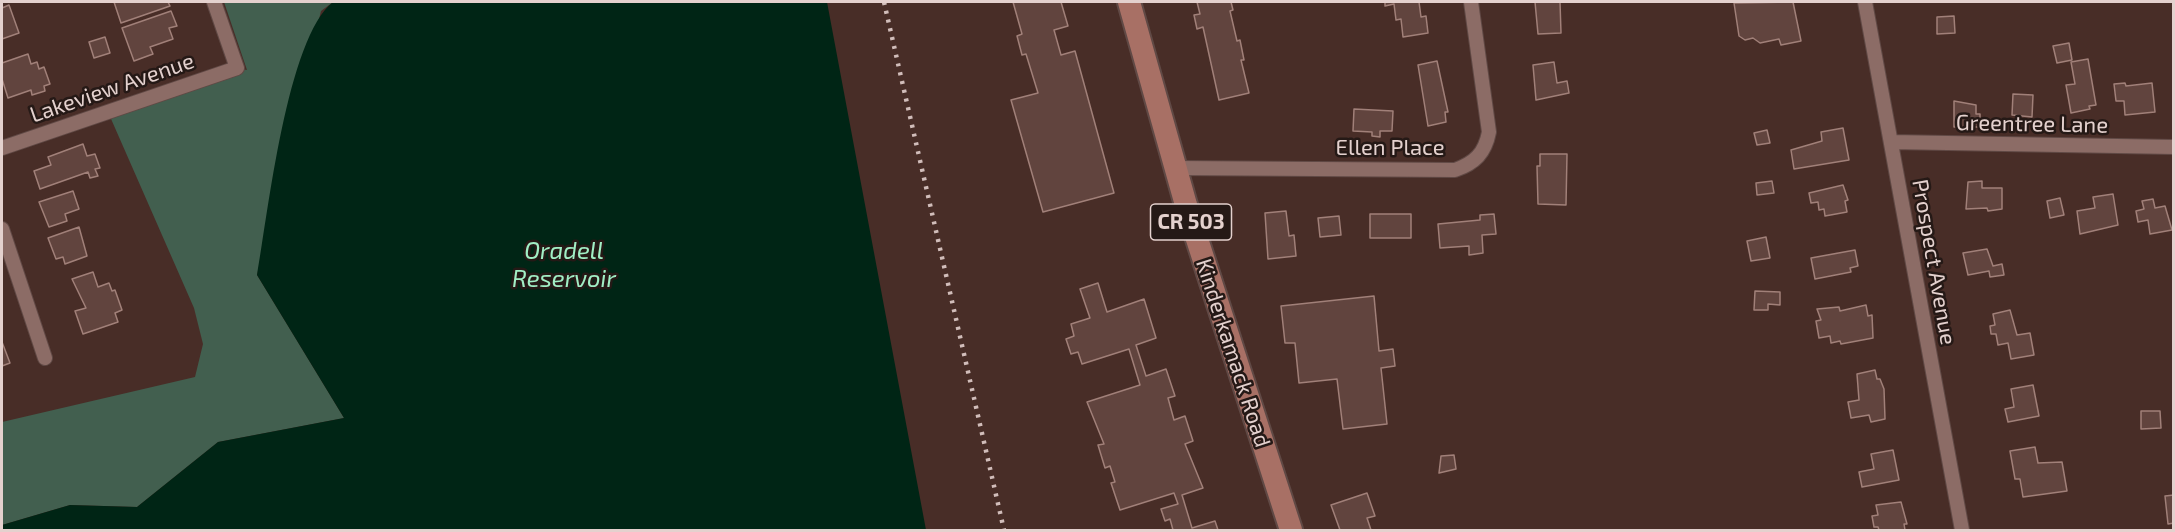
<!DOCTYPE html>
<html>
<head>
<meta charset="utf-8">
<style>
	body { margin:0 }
	#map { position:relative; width:2175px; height:532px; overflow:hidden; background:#482d27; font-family:"Exo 2",sans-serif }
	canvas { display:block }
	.frame { position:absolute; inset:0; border:3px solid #e4d1ce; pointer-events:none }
</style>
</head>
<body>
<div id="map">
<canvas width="2175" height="532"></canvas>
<div class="frame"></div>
</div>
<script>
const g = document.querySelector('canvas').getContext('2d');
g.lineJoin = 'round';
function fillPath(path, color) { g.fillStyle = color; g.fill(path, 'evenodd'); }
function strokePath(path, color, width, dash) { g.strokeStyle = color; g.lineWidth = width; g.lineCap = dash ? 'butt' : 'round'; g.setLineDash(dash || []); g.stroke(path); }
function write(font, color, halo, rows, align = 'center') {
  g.font = font + ' "Exo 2",sans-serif'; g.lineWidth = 5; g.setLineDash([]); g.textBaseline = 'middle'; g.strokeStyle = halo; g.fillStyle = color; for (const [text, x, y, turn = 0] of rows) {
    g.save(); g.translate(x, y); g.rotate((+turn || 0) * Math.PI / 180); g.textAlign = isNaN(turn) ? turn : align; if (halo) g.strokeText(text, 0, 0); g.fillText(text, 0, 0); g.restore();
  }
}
fillPath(new Path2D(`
	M 224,2 L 333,2 L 321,11 L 257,275 L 344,418 L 218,442 L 137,507 L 70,505 L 2,525 L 2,422 L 195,377 L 203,344 L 194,308 L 108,112 L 237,68 L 247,70 Z`), '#425f4f');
fillPath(new Path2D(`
	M 333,2 L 827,2 L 926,530 L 2,530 L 2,525 L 70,505 L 137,507 L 218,442 L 344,418 L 257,275 C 268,213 287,38 333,2 Z`), '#002515');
const building = new Path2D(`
	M 114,2 L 168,2 L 170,6 L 121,23 Z
	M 1013,2 L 1061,2 L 1068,26 L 1054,30 L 1061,55 L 1075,51 L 1114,193 L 1043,212 L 1011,100 L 1038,93 L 1026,54 L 1022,55 L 1017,36 L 1022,34 Z
	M 1197,2 L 1231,2 L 1233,10 L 1230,11 L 1237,41 L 1240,40 L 1244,60 L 1241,60 L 1249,93 L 1219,100 L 1203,27 L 1197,29 L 1194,15 L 1200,14 Z
	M 1385,2 L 1419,2 L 1421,17 L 1426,16 L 1428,33 L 1403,37 L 1401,19 L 1396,20 L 1394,4 L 1385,6 Z
	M 1535,2 L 1560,2 L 1561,33 L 1538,34 Z
	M 1793,2 L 1801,41 L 1781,45 L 1779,39 L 1760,43 L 1753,38 L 1745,40 L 1739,36 L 1734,3 Z
	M 9,5 L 19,33 L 2,39 L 2,8 Z
	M 171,11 L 177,26 L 169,28 L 173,39 L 150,47 L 153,54 L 134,61 L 122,28 Z
	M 1954,16 L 1955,33 L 1937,34 L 1937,17 Z
	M 105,37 L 110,53 L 94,58 L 89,42 Z
	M 2069,43 L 2072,60 L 2057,63 L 2053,46 Z
	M 28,54 L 31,64 L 37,62 L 39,69 L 44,67 L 50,84 L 44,86 L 45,91 L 32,95 L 31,90 L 8,98 L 2,79 L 2,63 Z
	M 2088,59 L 2096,105 L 2089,106 L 2090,109 L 2071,113 L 2066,85 L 2075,84 L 2071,62 Z
	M 1437,61 L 1448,112 L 1445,112 L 1446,122 L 1428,126 L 1418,65 Z
	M 1554,62 L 1557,83 L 1567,81 L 1569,93 L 1536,100 L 1533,65 Z
	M 2125,83 L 2126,86 L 2152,83 L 2155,112 L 2125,115 L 2124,101 L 2116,101 L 2114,84 Z
	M 2013,94 L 2033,95 L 2032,117 L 2012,115 Z
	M 1954,101 L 1976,105 L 1976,114 L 1980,114 L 1980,127 L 1954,127 Z
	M 1354,109 L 1393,111 L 1392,131 L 1380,131 L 1380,137 L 1372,136 L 1372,132 L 1353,131 Z
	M 1843,128 L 1849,160 L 1794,169 L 1791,150 L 1822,141 L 1821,132 Z
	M 1767,130 L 1770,143 L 1757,145 L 1754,133 Z
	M 83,144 L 87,156 L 95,154 L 100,168 L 95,169 L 98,176 L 90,178 L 88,172 L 40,189 L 34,171 L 51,165 L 48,157 Z
	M 1540,154 L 1567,154 L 1566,205 L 1538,204 L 1537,166 L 1540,166 Z
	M 1772,181 L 1774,193 L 1757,195 L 1756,183 Z
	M 1982,181 L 1982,188 L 2002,188 L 2002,209 L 1988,211 L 1987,208 L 1966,209 L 1968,182 Z
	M 1843,185 L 1848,200 L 1845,201 L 1847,212 L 1825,216 L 1824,209 L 1819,210 L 1818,202 L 1811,203 L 1809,193 Z
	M 73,191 L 79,209 L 65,214 L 67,221 L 49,227 L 39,202 Z
	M 2113,194 L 2118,225 L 2080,234 L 2077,211 L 2095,208 L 2093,197 Z
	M 2060,198 L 2064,215 L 2050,218 L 2047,201 Z
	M 2153,199 L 2155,208 L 2165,206 L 2172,230 L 2150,234 L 2148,220 L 2138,222 L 2136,211 L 2144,209 L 2142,201 Z
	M 1286,211 L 1289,236 L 1294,235 L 1296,256 L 1268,259 L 1265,213 Z
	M 1370,214 L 1411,214 L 1411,238 L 1370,238 Z
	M 1494,214 L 1496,234 L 1482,235 L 1483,253 L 1469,255 L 1469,246 L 1440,248 L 1438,224 L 1480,220 L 1480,215 Z
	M 1339,216 L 1341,235 L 1320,237 L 1318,218 Z
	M 79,227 L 87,256 L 65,264 L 63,257 L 56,259 L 48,238 Z
	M 1766,237 L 1770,258 L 1751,261 L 1747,241 Z
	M 1987,249 L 1993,266 L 2002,264 L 2004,275 L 1990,277 L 1989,271 L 1968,275 L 1963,253 Z
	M 1855,250 L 1858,266 L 1850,268 L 1851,272 L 1815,279 L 1811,258 Z
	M 93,272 L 98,287 L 109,283 L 112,291 L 115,290 L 122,310 L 115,313 L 118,322 L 83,334 L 75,311 L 86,308 L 72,279 Z
	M 1098,283 L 1107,312 L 1144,299 L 1156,338 L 1136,345 L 1146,376 L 1166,369 L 1175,396 L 1168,398 L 1174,420 L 1185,416 L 1193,441 L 1185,444 L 1203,488 L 1182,495 L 1192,528 L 1215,521 L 1218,530 L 1173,530 L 1170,519 L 1165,521 L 1161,509 L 1178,504 L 1174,493 L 1120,510 L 1111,483 L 1115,482 L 1110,466 L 1105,468 L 1098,445 L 1104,444 L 1087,402 L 1140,385 L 1129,349 L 1082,364 L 1078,352 L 1071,354 L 1066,339 L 1074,336 L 1071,324 L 1090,318 L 1080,289 Z
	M 1755,291 L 1780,292 L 1780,305 L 1768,304 L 1768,310 L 1754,310 Z
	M 1374,296 L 1379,351 L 1393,349 L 1395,366 L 1381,368 L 1387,424 L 1343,429 L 1337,379 L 1299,383 L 1295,343 L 1285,343 L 1281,306 Z
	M 1866,305 L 1868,316 L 1872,315 L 1873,338 L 1841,344 L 1840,341 L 1831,343 L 1830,336 L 1819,338 L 1816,321 L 1821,320 L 1817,309 L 1839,307 L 1840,311 Z
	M 2010,310 L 2017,335 L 2030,333 L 2034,355 L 2011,359 L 2008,343 L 1998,345 L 1996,334 L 1991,334 L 1990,326 L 1995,325 L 1993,314 Z
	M 2,342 L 10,363 L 2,366 Z
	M 1875,370 L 1877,379 L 1880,379 L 1884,389 L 1885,419 L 1871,422 L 1869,415 L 1851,418 L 1848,402 L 1859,400 L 1857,374 Z
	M 2033,385 L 2039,416 L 2008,422 L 2005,409 L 2014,407 L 2011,389 Z
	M 2141,411 L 2160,411 L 2161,428 L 2141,429 Z
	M 2035,447 L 2038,463 L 2062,462 L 2067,491 L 2023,497 L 2020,479 L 2015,479 L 2010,451 Z
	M 1893,450 L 1899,480 L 1862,487 L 1859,472 L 1874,469 L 1871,454 Z
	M 1454,455 L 1456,469 L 1439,473 L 1441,456 Z
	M 1367,493 L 1375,516 L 1367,518 L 1371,530 L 1340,530 L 1331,505 Z
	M 2174,495 L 2174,523 L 2168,524 L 2165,496 Z
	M 1901,502 L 1907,524 L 1904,524 L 1905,530 L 1879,530 L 1878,527 L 1874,527 L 1872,516 L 1878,515 L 1876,505 Z`);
fillPath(building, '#61443e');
strokePath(building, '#a18079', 1.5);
const street = new Path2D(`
	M 1865,2 L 1962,530
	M 1891,142 L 2174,147
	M 2,148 L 237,68 L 214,2
	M 1175,168 L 1455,170 C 1475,163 1485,153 1489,132 L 1471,2
	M 2,229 L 45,358`);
const primary = new Path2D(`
	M 1129,2 L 1186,205 L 1291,530`);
strokePath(street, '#604945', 16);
strokePath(primary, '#604945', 26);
strokePath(street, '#8c6c66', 14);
strokePath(primary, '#a87065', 22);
strokePath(new Path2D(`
	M 884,2 L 1004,530`), '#d1bdba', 4.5, [3, 6]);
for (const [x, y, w] of [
	[1191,222,81]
]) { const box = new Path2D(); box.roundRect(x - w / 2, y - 18, w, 36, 4.5); g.fillStyle = '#251916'; g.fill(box); strokePath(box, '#e4d1ce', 1.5); }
write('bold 21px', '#e4d1ce', null, [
	["CR 503",1191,222]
]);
write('22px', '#e4d1ce', '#251916', [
	["Lakeview Avenue",112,88,-19],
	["Greentree Lane",2032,124,1],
	["Ellen Place",1390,148],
	["Prospect Avenue",1934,262,80],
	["Kinderkamack Road",1233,353,72]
]);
write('italic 24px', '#a1efc5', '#251916', [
	["Oradell",564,251],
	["Reservoir",564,279]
]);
</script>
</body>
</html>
